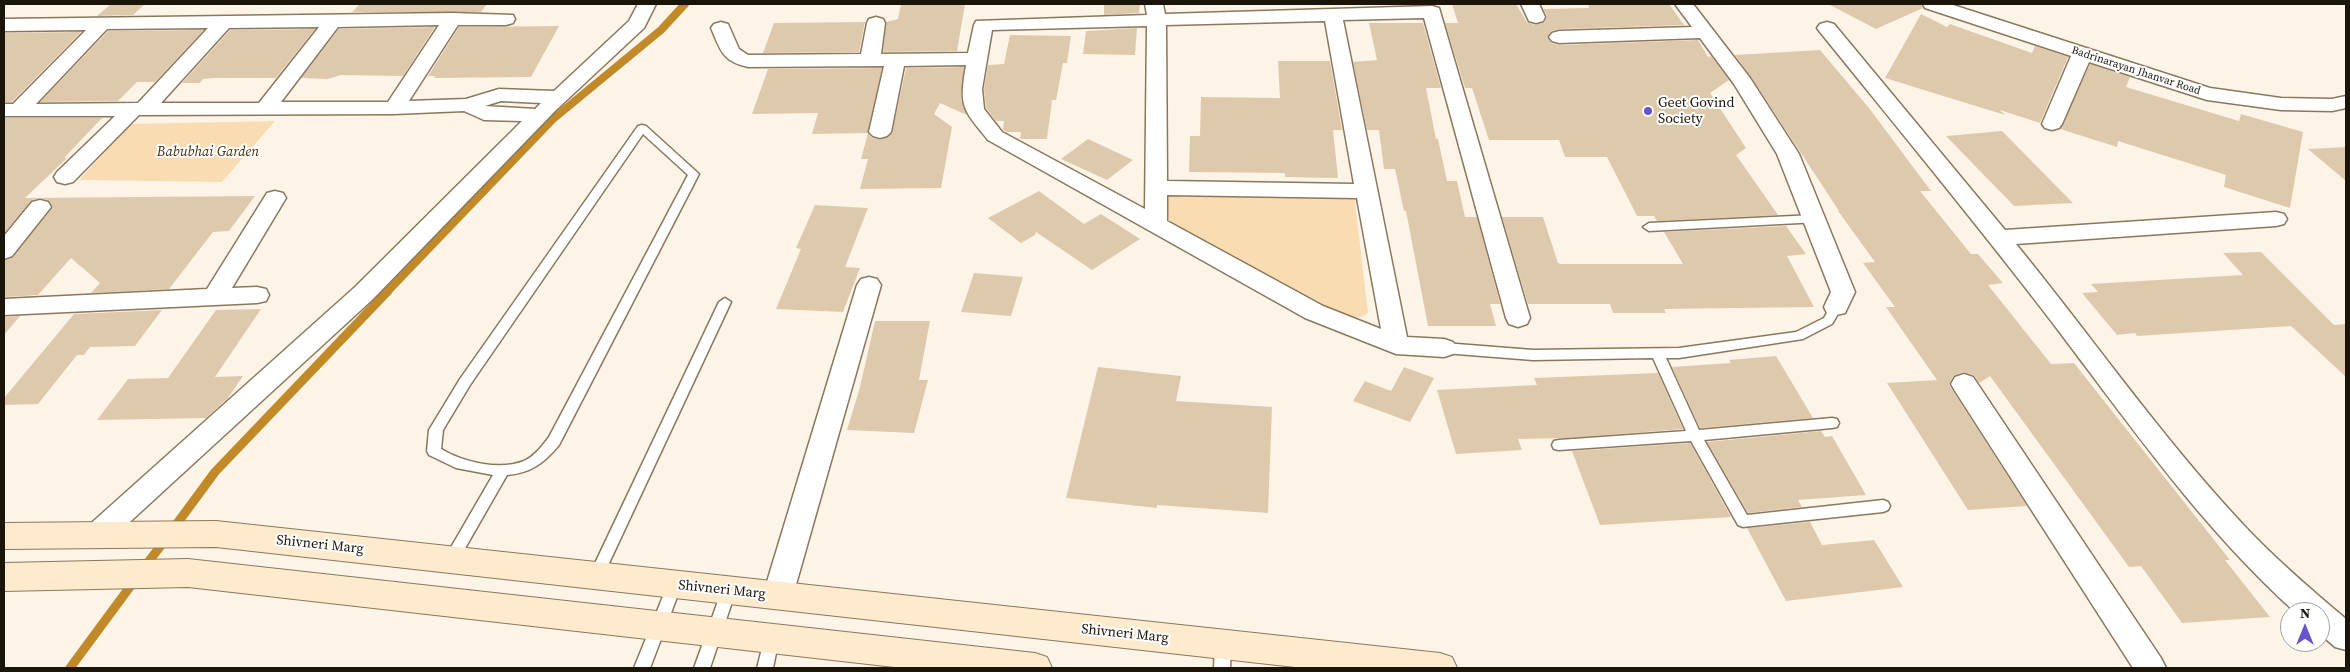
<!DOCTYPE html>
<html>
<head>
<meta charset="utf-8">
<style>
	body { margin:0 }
	#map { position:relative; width:2350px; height:672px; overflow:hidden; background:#fdf4e8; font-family:"Source Serif 4",serif }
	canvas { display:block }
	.frame { position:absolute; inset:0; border:5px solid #1b1409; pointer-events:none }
	.north { position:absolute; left:2280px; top:602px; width:50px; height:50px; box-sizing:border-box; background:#fff; border:1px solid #a4a19d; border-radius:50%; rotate:0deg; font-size:14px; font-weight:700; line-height:20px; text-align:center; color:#1b1409 }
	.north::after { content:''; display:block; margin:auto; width:18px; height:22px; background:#6855ce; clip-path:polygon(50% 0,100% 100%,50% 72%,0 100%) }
</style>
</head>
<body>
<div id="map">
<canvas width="2350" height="672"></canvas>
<div class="frame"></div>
<div class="north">N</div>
</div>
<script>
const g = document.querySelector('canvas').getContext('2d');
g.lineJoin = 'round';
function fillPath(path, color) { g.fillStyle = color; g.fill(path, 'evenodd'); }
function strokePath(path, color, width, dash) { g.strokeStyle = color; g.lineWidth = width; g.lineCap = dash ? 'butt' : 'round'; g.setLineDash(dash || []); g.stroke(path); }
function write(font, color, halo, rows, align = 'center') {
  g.font = font + ' "Source Serif 4",serif'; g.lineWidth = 4; g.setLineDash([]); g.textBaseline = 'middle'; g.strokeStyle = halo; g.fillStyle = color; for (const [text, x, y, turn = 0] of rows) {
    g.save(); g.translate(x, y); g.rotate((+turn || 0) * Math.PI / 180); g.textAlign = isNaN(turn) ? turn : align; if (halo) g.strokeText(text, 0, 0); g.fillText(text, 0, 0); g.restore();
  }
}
fillPath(new Path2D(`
	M 275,121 L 222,182 L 79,180 L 131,124 Z
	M 1167,193 L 1354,194 L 1368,313 L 1361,317 L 1350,318 L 1261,277 L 1169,224 Z`), '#fadcb2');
strokePath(new Path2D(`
	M 387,292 L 553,119 L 661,30 L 685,4`), '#c28929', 8);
strokePath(new Path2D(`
	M 173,529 L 215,472 L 388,291
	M 143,569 L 165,540
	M 70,668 L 135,580`), '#c28929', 9);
fillPath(new Path2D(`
	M 111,4 L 145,4 L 133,15 L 97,16 Z
	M 360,4 L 487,4 L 481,12 L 352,12 Z
	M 901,4 L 965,4 L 957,51 L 883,52 L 886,22 L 898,19 Z
	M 1104,4 L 1140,4 L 1139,13 L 1104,15 Z
	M 1452,4 L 1516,4 L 1527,22 L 1535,25 L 1545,22 L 1547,16 L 1543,9 L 1589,8 L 1588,4 L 1669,4 L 1684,25 L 1559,29 L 1551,31 L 1547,37 L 1551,43 L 1559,45 L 1698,40 L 1708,57 L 1711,56 L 1729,80 L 1710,93 L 1746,148 L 1736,155 L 1778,215 L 1657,221 L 1654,216 L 1637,216 L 1607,157 L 1565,157 L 1559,140 L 1489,140 L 1472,88 L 1465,88 L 1445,23 L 1458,23 Z
	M 1828,4 L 1921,4 L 1923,8 L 1876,29 Z
	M 1921,14 L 1947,27 L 1950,24 L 2032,53 L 2035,46 L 2068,57 L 2040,123 L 2000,110 L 2005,115 L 1885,78 Z
	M 865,22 L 859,52 L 763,53 L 774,23 Z
	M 1369,23 L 1423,23 L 1441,88 L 1426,88 L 1436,139 L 1438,139 L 1447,181 L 1457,181 L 1465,217 L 1477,217 L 1500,304 L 1490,304 L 1496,326 L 1428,326 L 1406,211 L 1404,211 L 1395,169 L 1384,169 L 1379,130 L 1367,130 L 1353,62 L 1377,60 Z
	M 559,26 L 531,77 L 434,78 L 435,76 L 428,76 L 459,27 Z
	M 435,27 L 403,76 L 341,75 L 328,79 L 301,78 L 339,29 Z
	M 1137,28 L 1135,55 L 1083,54 L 1086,31 Z
	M 315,29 L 276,78 L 215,78 L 203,79 L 200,83 L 182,83 L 230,30 Z
	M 204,30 L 155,82 L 137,82 L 118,101 L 40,102 L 108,31 Z
	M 81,32 L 12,102 L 4,102 L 4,33 Z
	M 1010,35 L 1071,36 L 1067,63 L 1063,63 L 1056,100 L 1052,100 L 1047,139 L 1020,139 L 1021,132 L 1007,132 L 1003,130 L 1004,121 L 996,121 L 986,108 L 984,89 L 988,65 L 1004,64 Z
	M 1820,50 L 1869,108 L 1931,191 L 1920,191 L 1971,254 L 1978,254 L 2003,283 L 1988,285 L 2051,364 L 2074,363 L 2230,560 L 2225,560 L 2270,617 L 2182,623 L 2141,566 L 2129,567 L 1990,376 L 1979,383 L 1974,375 L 1963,372 L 1953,376 L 1949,385 L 2027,506 L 1968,510 L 1887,383 L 1937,380 L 1886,307 L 1895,307 L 1863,263 L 1875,262 L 1838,211 L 1839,211 L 1751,77 L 1735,55 Z
	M 1278,61 L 1330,61 L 1342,130 L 1333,130 L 1338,178 L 1285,177 L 1285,173 L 1189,172 L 1190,136 L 1200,136 L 1201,97 L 1280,98 Z
	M 2090,64 L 2130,77 L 2126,87 L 2239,121 L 2241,114 L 2303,132 L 2290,208 L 2224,187 L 2226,175 L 2118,141 L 2117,147 L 2060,129 Z
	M 964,67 L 961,99 L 967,115 L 940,103 L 934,114 L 952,127 L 941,188 L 860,189 L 868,159 L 861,159 L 868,133 L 872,138 L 881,140 L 892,133 L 906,68 Z
	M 882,68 L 868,133 L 812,134 L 818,113 L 752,114 L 768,69 Z
	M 4,118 L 102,118 L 64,158 L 67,158 L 25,198 L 255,196 L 229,231 L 213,232 L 169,289 L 91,293 L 100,283 L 71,258 L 38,295 L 4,297 L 4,261 L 13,257 L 53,207 L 48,200 L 40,198 L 32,200 L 4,233 Z
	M 2002,131 L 2073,203 L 2014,206 L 1946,136 Z
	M 1088,139 L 1133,160 L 1107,180 L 1061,159 Z
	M 2346,147 L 2346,181 L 2308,149 Z
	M 1039,191 L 1084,224 L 1101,214 L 1140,239 L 1092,270 L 1036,232 L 1035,235 L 1021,243 L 988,218 Z
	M 815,205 L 868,208 L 845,267 L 860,268 L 843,312 L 776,309 L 801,249 L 796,248 Z
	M 1502,217 L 1543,217 L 1558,263 L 1561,264 L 1683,264 L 1664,232 L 1786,226 L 1806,254 L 1787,256 L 1814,307 L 1664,309 L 1666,313 L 1613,313 L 1610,304 L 1528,304 Z
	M 2261,252 L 2334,325 L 2346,324 L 2346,377 L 2291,326 L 2137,336 L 2135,333 L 2117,335 L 2082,293 L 2098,292 L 2091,284 L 2243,275 L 2223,253 Z
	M 974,273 L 1023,277 L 1011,316 L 961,312 Z
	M 261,309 L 215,377 L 243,376 L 228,398 L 206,418 L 97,420 L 128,379 L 168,378 L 216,310 Z
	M 162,310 L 135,346 L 90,347 L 84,355 L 77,355 L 38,404 L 4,405 L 4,398 L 74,314 Z
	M 20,316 L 4,335 L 4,317 Z
	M 875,321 L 930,321 L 919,380 L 928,380 L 914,433 L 847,430 L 860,387 Z
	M 1776,356 L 1813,418 L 1700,428 L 1672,367 L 1731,363 L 1729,360 Z
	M 1098,367 L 1181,376 L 1176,401 L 1272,407 L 1268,513 L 1157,505 L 1157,508 L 1066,498 Z
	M 1404,367 L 1434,378 L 1410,422 L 1353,401 L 1365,381 L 1391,391 Z
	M 1658,373 L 1683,429 L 1567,438 L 1518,439 L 1522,450 L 1456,454 L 1437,390 L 1537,385 L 1534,378 Z
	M 1821,431 L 1825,437 L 1832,436 L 1866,495 L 1798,500 L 1802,507 L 1748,513 L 1707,442 Z
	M 1690,443 L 1731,517 L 1600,525 L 1572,451 Z
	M 1810,522 L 1822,545 L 1874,540 L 1903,587 L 1786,601 L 1747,528 Z`), '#dfc9ac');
const service = new Path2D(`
	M 642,125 L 646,126 L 699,174 L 559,445 C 544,463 531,473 507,475 L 456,564 L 451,566 L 446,564 L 444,560 L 446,556 L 493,475 L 456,468 L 429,455 L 427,451 L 429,430 L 460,379 L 638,126 ZM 643,134 L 688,175 L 549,437 C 542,446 535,456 524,461 C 499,471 463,462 441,449 L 443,430 L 470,385 Z
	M 1814,215 L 1820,219 L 1818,222 L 1649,231 L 1643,227 L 1649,223 Z
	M 725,298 L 731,302 L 603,576 L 601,580 L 596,582 L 591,580 L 589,576 L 719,302 Z
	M 1836,303 L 1842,307 L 1832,324 L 1803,339 L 1679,358 L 1666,358 L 1699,430 L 1832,418 L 1837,419 L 1839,423 L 1837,427 L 1832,428 L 1704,440 L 1747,515 L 1883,500 L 1888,502 L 1890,506 L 1888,510 L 1883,512 L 1743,527 L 1738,525 L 1691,441 L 1559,450 L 1554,449 L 1552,445 L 1554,441 L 1559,440 L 1686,431 L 1653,358 L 1533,360 L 1444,353 L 1438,348 L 1444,343 L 1533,350 L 1679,348 L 1796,332 L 1824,318 L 1832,304 Z
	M 675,578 L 680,580 L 682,584 L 650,668 L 634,668 L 668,584 L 670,580 Z
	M 729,584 L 734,586 L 736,590 L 710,668 L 694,668 L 722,590 L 724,586 Z
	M 771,631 L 776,633 L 779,638 L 773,668 L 757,668 L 766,633 Z
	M 1223,637 L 1228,639 L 1231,644 L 1230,668 L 1214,668 L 1215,644 L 1218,639 Z`);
const minor = new Path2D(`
	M 638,4 L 656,4 L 644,28 L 555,111 L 373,299 L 108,542 L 98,546 L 88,542 L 84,534 L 88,526 L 355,287 L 522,121 L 484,120 L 464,111 L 394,114 L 139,115 L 73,182 L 65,184 L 57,182 L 54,177 L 57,172 L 115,116 L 4,116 L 4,104 L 13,104 L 86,30 L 4,31 L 4,19 L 453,13 L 513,15 L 515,19 L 513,23 L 506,25 L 458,25 L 409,101 L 466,99 L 499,89 L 554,91 L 629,21 ZM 439,25 L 388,102 L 281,102 L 338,27 ZM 319,27 L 259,103 L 161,103 L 229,28 ZM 208,28 L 138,103 L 36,104 L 107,29 ZM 501,101 L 541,103 L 535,109 L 485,106 Z
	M 1145,4 L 1163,4 L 1165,14 L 1432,6 L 1439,8 L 1530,318 L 1527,324 L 1518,327 L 1509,324 L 1506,318 L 1424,18 L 1343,20 L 1407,337 L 1444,339 L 1453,342 L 1457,348 L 1453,354 L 1444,357 L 1396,354 L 1305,318 L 988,140 C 962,108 959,107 966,65 L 904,66 L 891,132 L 887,136 L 880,138 L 873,136 L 869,132 L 884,66 L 748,67 C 722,61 721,51 711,28 L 714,24 L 721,22 L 728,24 L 739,49 L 748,55 L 861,54 L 867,23 L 869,19 L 876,17 L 883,19 L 885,23 L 881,54 L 968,53 L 974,25 L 976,21 L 1147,15 ZM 1325,21 L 1354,184 L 1167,181 L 1166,25 ZM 1147,26 L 1145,209 L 1002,132 L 984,109 L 982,89 L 992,30 ZM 1167,195 L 1357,198 L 1381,329 L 1323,306 L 1167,221 Z
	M 1521,4 L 1539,4 L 1545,17 L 1543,21 L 1536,23 L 1529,21 Z
	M 1675,4 L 1693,4 L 1750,78 L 1799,154 L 1855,292 L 1845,313 L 1836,315 L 1827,313 L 1824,307 L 1831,292 L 1777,154 L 1734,84 L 1700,38 L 1559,43 L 1552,41 L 1549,37 L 1552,33 L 1559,31 L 1692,27 Z
	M 1923,4 L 1950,4 L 2210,88 L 2281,98 L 2332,99 L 2346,96 L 2346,108 L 2332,111 L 2281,110 L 2207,100 L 2089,62 L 2062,124 L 2059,128 L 2052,130 L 2045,128 L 2042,124 L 2071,56 L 1925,8 Z
	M 1827,22 L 1834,24 L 2005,230 L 2276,212 L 2284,214 L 2287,219 L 2284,224 L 2276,226 L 2016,244 C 2096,342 2168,447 2256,538 C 2285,567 2315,593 2346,619 L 2346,650 L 2335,647 L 2320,634 L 2320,612 L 2295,612 C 2203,529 2132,428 2058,330 C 1981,229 1900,131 1820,32 L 1817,28 L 1820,24 Z
	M 275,191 L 283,193 L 286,198 L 232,288 L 257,287 L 266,289 L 269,295 L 266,301 L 257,303 L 4,315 L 4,299 L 207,289 L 267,193 Z
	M 40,200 L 48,202 L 51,207 L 12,256 L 4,259 L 4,236 L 32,202 Z
	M 869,277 L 877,279 L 881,285 L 793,595 L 789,604 L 778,608 L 767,604 L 763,595 L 857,285 L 861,279 Z
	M 1964,374 L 1973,377 L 2161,658 L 2166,668 L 2133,668 L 1955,391 L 1951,384 L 1955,377 Z`);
const secondary = new Path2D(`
	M 216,521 L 1440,653 L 1452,657 L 1457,668 L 1304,668 L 216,547 L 4,549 L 4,523 Z
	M 188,559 L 1035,653 L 1047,657 L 1052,668 L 903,668 L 188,587 L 4,591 L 4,563 Z`);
strokePath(service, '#8b775c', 3);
strokePath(minor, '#8b775c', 3);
strokePath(secondary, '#8b775c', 2);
fillPath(service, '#fff');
fillPath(minor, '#fff');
fillPath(secondary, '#feebcd');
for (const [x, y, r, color] of [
	[1648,111,5,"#6855ce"]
]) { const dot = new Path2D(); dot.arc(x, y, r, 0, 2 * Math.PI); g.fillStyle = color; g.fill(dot); strokePath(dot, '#fff', 2); }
write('11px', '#1b1409', '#fff', [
	["Badrinarayan Jhanvar Road",2136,71,18]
]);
write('14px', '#1b1409', '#fff', [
	["Geet Govind",1658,103],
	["Society",1658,119]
], 'left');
write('italic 14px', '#462e06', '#fff', [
	["Babubhai Garden",208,152]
]);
write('14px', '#1b1409', '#fff', [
	["Shivneri Marg",320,545,6],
	["Shivneri Marg",722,590,6],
	["Shivneri Marg",1125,634,6]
]);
</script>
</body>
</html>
